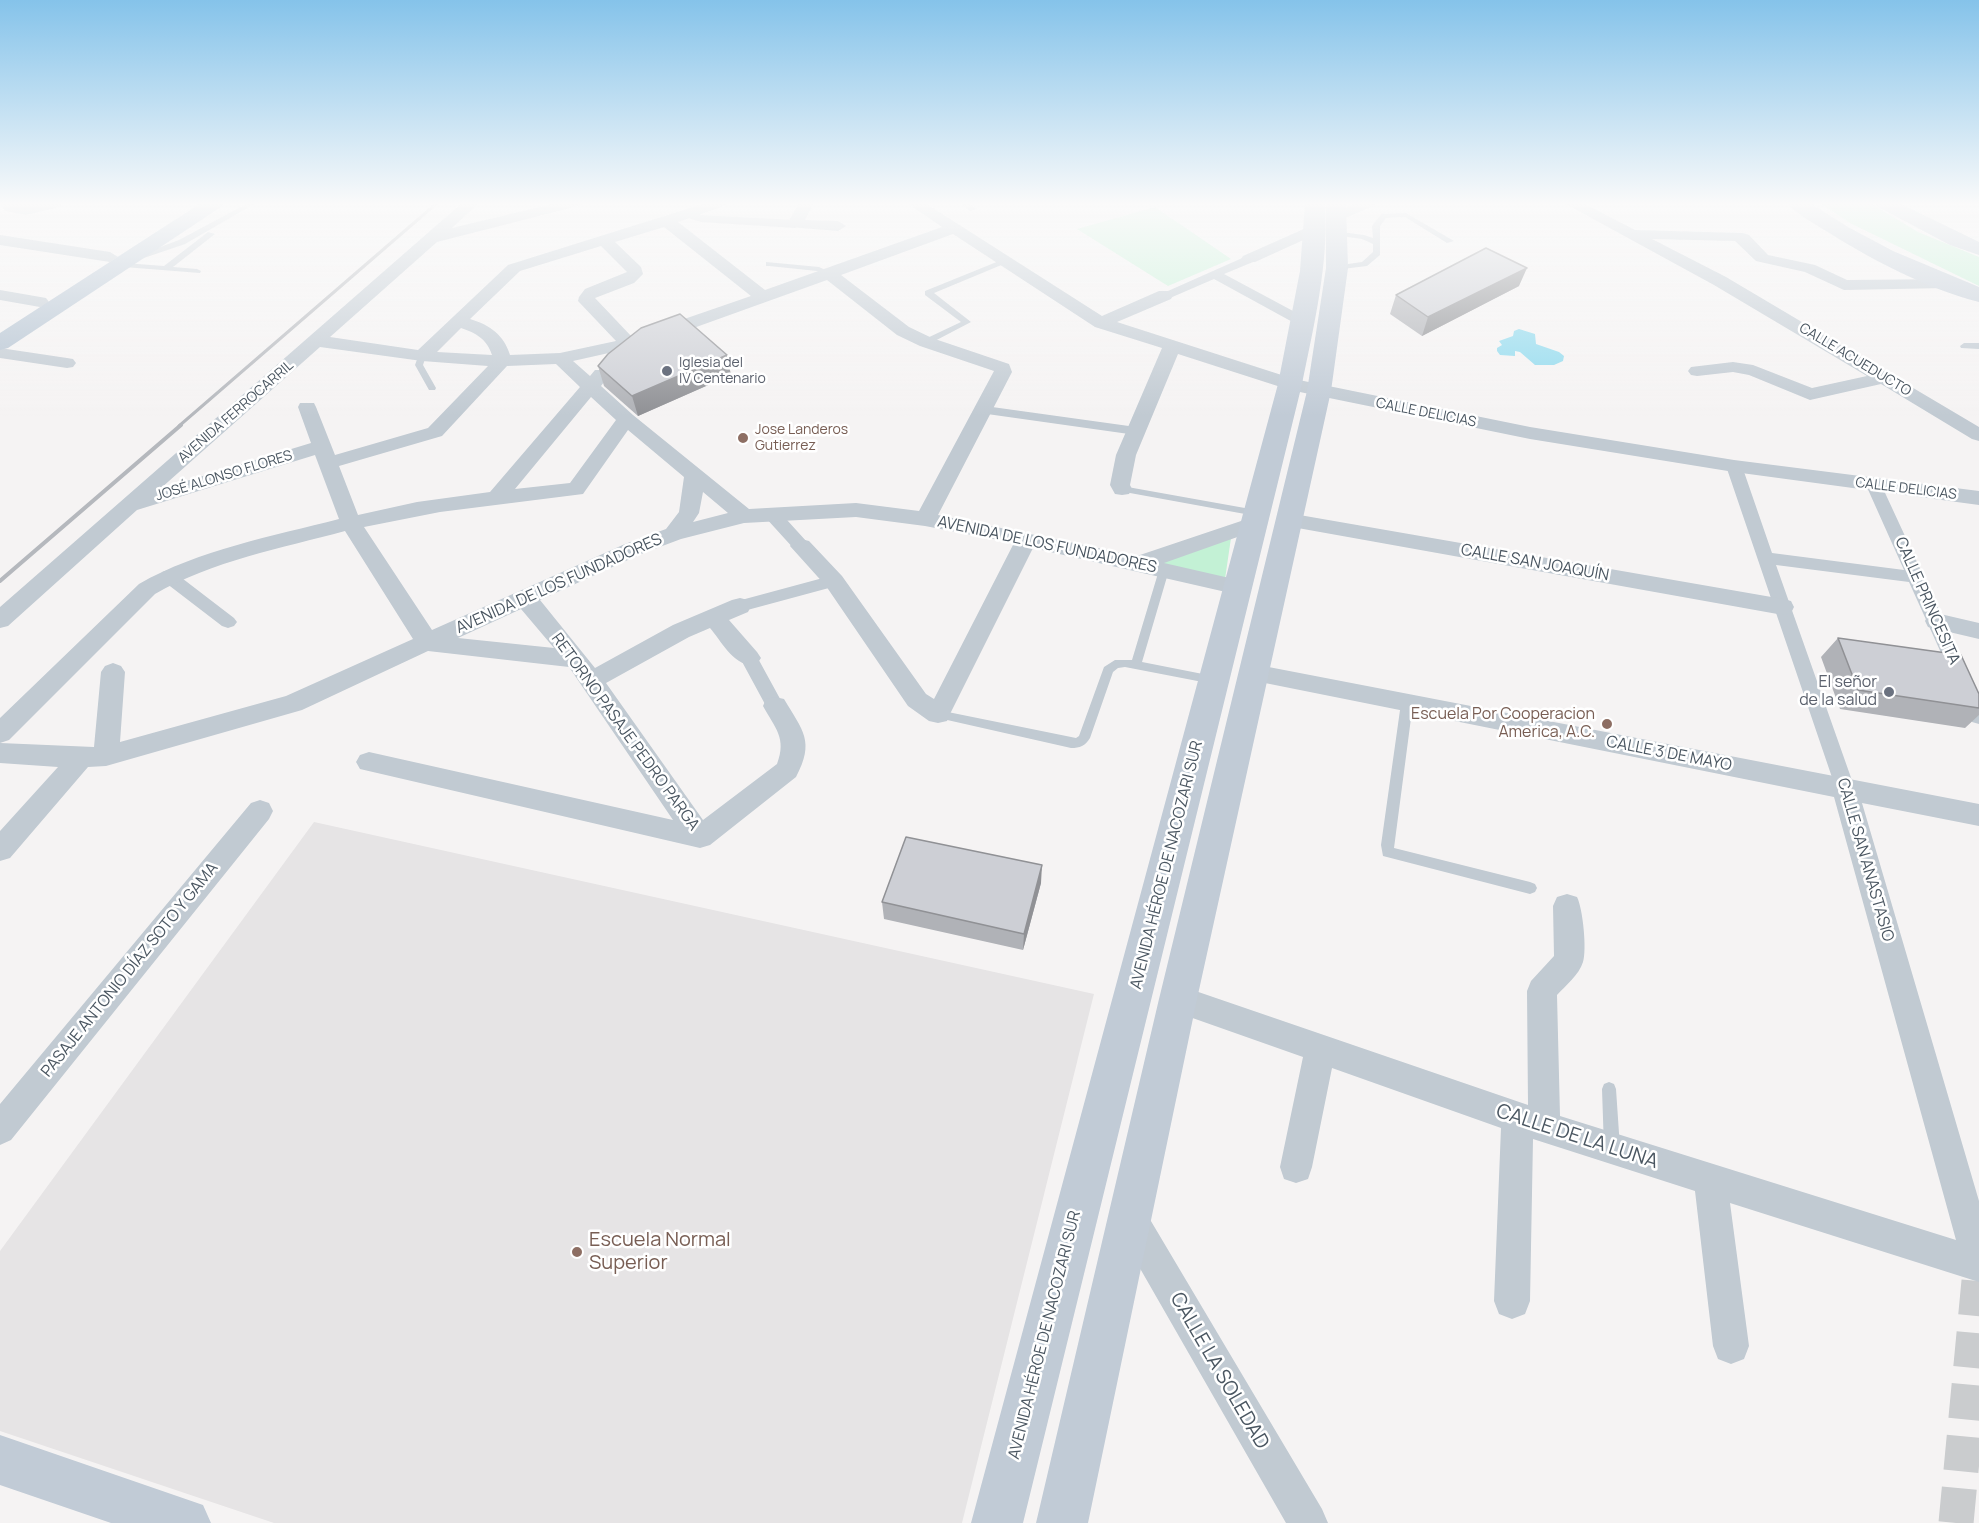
<!DOCTYPE html>
<html>
<head>
<meta charset="utf-8">
<style>
	body { margin:0 }
	canvas { display:block; background:#f5f3f3 }
</style>
</head>
<body>
<canvas width="1979" height="1523"></canvas>
<script>
const g = document.querySelector('canvas').getContext('2d');
g.lineJoin = 'round';
function fillPath(path, color) { g.fillStyle = color; g.fill(path, 'evenodd'); }
function strokePath(path, color, width, dash) { g.strokeStyle = color; g.lineWidth = width; g.lineCap = dash ? 'butt' : 'round'; g.setLineDash(dash || []); g.stroke(path); }
function write(font, color, halo, rows, align = 'center') {
  g.font = font + ' Manrope,sans-serif'; g.lineWidth = 5; g.setLineDash([]); g.textBaseline = 'middle'; g.strokeStyle = halo; g.fillStyle = color; for (const [text, x, y, turn = 0] of rows) {
    g.save(); g.translate(x, y); g.rotate((+turn || 0) * Math.PI / 180); g.textAlign = isNaN(turn) ? turn : align; if (halo) g.strokeText(text, 0, 0); g.fillText(text, 0, 0); g.restore();
  }
}
fillPath(new Path2D(`
	M 314,822 L 1094,994 L 962,1523 L 274,1523 L 0,1431 L 0,1251 Z`), '#e6e4e5');
fillPath(new Path2D(`
	M 1820,203 L 1870,203 L 1918,232 L 1979,257 L 1979,286 L 1850,223 Z
	M 1155,207 L 1231,259 L 1168,286 L 1077,229 Z
	M 1231,538 L 1225,579 L 1153,564 Z`), '#c3f1d5');
fillPath(new Path2D(`
	M 1519,329 L 1535,334 L 1536,344 L 1559,352 L 1564,356 L 1563,361 L 1554,365 L 1535,365 L 1520,352 L 1515,351 L 1515,356 L 1500,355 L 1497,351 L 1497,348 L 1502,345 L 1499,341 L 1513,336 L 1514,331 Z`), '#90daee');
strokePath(new Path2D(`
	M 1956,1523 L 1979,1281`), '#caccce', 35, [35, 17]);
fillPath(new Path2D(`
	M 248,203 L 256,203 L 185,244 L 138,260 L 131,258 L 179,240 Z
	M 960,203 L 967,203 L 977,209 L 970,211 Z
	M 1406,213 L 1454,241 L 1447,243 L 1405,217 L 1386,218 L 1380,226 L 1380,255 L 1367,266 L 1334,270 L 1334,266 L 1362,262 L 1373,252 L 1373,244 L 1362,239 L 1334,235 L 1334,231 L 1364,235 L 1373,238 L 1372,226 L 1381,214 Z
	M 208,232 L 215,234 L 173,267 L 197,269 L 201,271 L 200,273 L 124,267 L 120,265 L 124,263 L 164,266 Z
	M 1004,259 L 1011,261 L 934,293 L 971,322 L 929,344 L 923,344 L 923,340 L 961,322 L 925,295 L 925,291 Z
	M 766,262 L 819,267 L 834,274 L 830,276 L 817,271 L 769,266 L 766,266 Z
	M 1964,343 L 1979,343 L 1979,349 L 1961,348 L 1960,346 Z
	M 419,354 L 426,356 L 423,365 L 436,388 L 435,390 L 429,390 L 415,365 Z
	M 1122,486 L 1256,510 L 1261,513 L 1256,516 L 1119,491 L 1117,489 Z
	M 1164,566 L 1169,570 L 1142,662 L 1213,676 L 1217,677 L 1219,680 L 1217,683 L 1213,684 L 1125,667 L 1118,668 L 1113,672 L 1090,738 C 1085,746 1080,748 1071,748 L 934,717 L 932,714 L 938,710 L 1076,738 L 1079,736 L 1104,667 L 1115,660 L 1132,660 L 1159,570 Z
	M 1407,699 L 1413,703 L 1394,848 L 1530,882 L 1535,884 L 1537,888 L 1535,892 L 1530,894 L 1383,856 L 1381,845 L 1401,703 Z
	M 1609,1082 L 1614,1084 L 1616,1089 L 1620,1148 L 1617,1153 L 1612,1156 L 1607,1153 L 1604,1148 L 1602,1089 L 1604,1084 Z`), '#c1cad2');
fillPath(new Path2D(`
	M 689,210 L 702,215 L 795,220 L 801,224 L 795,228 L 701,222 L 685,217 L 685,211 Z
	M 1249,255 L 1255,259 L 1253,262 L 1224,274 L 1308,319 L 1310,322 L 1308,325 L 1298,325 L 1214,279 L 1170,298 L 1160,298 L 1159,295 Z
	M 985,406 L 1136,427 L 1143,431 L 1136,435 L 980,413 L 978,410 L 980,407 Z
	M 1734,461 L 1742,466 L 1772,553 L 1904,570 L 1866,485 L 1874,480 L 1880,482 L 1979,696 L 1979,724 L 1972,722 L 1970,717 L 1909,582 L 1776,565 L 1855,789 L 1852,795 L 1845,797 L 1838,795 L 1726,466 Z
	M 771,508 L 777,509 L 807,542 L 809,546 L 807,550 L 795,550 L 765,517 L 763,513 Z
	M 168,570 L 174,572 L 234,618 L 237,622 L 234,626 L 228,628 L 222,626 L 162,580 L 160,576 L 162,572 Z
	M 834,575 L 840,577 L 842,581 L 840,585 L 740,612 L 734,610 L 731,606 L 734,602 Z
	M 749,651 L 755,653 L 784,706 L 782,711 L 775,713 L 768,711 L 766,706 L 740,658 L 743,653 Z`), '#c1cad2');
fillPath(new Path2D(`
	M 462,203 L 479,203 L 452,228 L 556,203 L 581,203 L 578,206 L 437,242 L 330,337 L 418,350 L 508,265 L 706,203 L 727,203 L 724,206 L 678,222 L 765,290 L 942,227 L 907,203 L 925,203 L 1102,316 L 1159,291 L 1171,291 L 1173,295 L 1171,299 L 1117,322 L 1294,379 L 1530,427 L 1734,460 L 1979,491 L 1979,505 L 1734,472 L 1530,439 L 1290,390 L 1178,354 L 1136,455 L 1130,485 L 1132,489 L 1129,494 L 1122,495 L 1115,494 L 1110,485 L 1116,455 L 1162,348 L 1095,327 L 953,234 L 841,275 L 909,327 L 932,338 L 1009,364 L 1012,372 L 938,515 L 1137,556 L 1253,517 L 1260,519 L 1264,524 L 1260,529 L 1164,563 L 1247,582 L 1250,587 L 1247,592 L 1239,595 L 1033,548 L 950,714 L 947,721 L 938,723 L 929,721 L 908,706 L 826,586 L 790,546 L 793,541 L 801,539 L 809,541 L 842,576 L 926,694 L 934,699 L 1014,543 L 925,526 L 856,517 L 744,523 L 681,539 L 641,554 L 540,600 L 595,668 L 673,625 L 732,600 L 740,598 L 748,600 L 751,606 L 748,612 L 729,620 L 757,652 L 761,658 L 757,664 C 736,670 722,642 710,628 L 689,637 L 606,683 L 703,820 L 777,764 C 787,738 775,728 763,706 L 766,699 L 775,697 L 784,699 C 803,731 815,741 796,777 L 710,845 L 700,848 L 360,769 L 356,762 L 360,755 L 369,752 L 673,820 L 569,667 L 428,651 L 302,710 L 106,766 L 88,767 L 10,858 L 0,861 L 0,831 L 58,767 L 0,763 L 0,743 L 94,747 L 101,672 L 105,666 L 113,663 L 121,666 L 125,672 L 120,742 L 286,696 L 413,639 L 345,531 C 282,548 212,561 155,594 L 9,740 L 0,743 L 0,718 L 139,584 C 198,550 273,536 339,519 L 315,455 L 137,510 L 8,626 L 0,628 L 0,607 ZM 664,227 L 751,296 L 632,337 L 595,298 L 634,283 L 643,274 L 641,267 L 615,242 ZM 601,246 L 627,272 L 585,289 L 579,297 L 578,301 L 616,341 L 560,353 L 510,355 C 504,335 490,325 470,319 L 520,271 ZM 827,280 L 897,335 L 920,346 L 994,371 L 919,511 L 856,503 L 749,509 L 633,415 L 601,386 L 610,374 L 607,370 L 595,370 L 590,376 L 573,361 L 649,344 ZM 461,328 C 476,333 487,339 492,355 L 437,352 ZM 320,347 L 422,361 L 488,366 L 428,428 L 335,455 L 316,407 L 314,403 L 300,403 L 298,407 L 311,443 L 160,489 ZM 556,364 L 580,387 L 490,492 L 417,502 L 358,515 L 339,466 L 442,436 L 507,366 ZM 591,397 L 616,420 L 570,483 L 515,489 ZM 628,430 L 684,477 L 679,512 L 666,529 L 625,544 L 432,630 L 364,527 L 440,512 L 583,494 ZM 703,492 L 728,513 L 693,522 L 699,513 ZM 521,609 L 554,648 L 458,638 Z
	M 799,203 L 814,203 L 805,220 L 838,221 L 846,226 L 838,231 L 789,227 L 787,224 Z
	M 1356,203 L 1376,203 L 1373,206 L 1341,220 L 1336,222 L 1328,217 L 1331,214 Z
	M 1564,203 L 1583,203 L 1635,230 L 1743,233 L 1749,235 L 1768,255 L 1815,265 L 1847,280 L 1952,279 L 1954,283 L 1946,288 L 1844,290 L 1805,272 L 1756,261 L 1735,241 L 1652,239 L 1726,277 L 1979,427 L 1979,441 L 1972,439 L 1881,384 L 1810,400 L 1749,375 L 1733,372 L 1697,376 L 1691,375 L 1688,371 L 1691,367 L 1733,362 L 1753,365 L 1812,388 L 1867,376 L 1714,285 Z
	M 1315,224 L 1321,226 L 1323,229 L 1321,232 L 1255,262 L 1243,262 L 1241,259 L 1243,256 Z
	M 0,235 L 110,252 L 118,257 L 110,262 L 0,245 Z
	M 0,290 L 46,298 L 49,302 L 46,306 L 40,307 L 0,300 Z
	M 0,348 L 67,358 L 73,359 L 76,363 L 73,367 L 67,368 L 0,358 Z
	M 1288,513 L 1783,599 L 1791,601 L 1794,607 L 1791,613 L 1783,615 L 1281,525 L 1277,520 L 1281,515 Z
	M 1936,613 L 1979,623 L 1979,639 L 1928,627 L 1925,621 L 1928,615 Z
	M 1253,664 L 1979,804 L 1979,826 L 1862,803 L 1979,1201 L 1979,1282 L 1730,1203 L 1749,1346 L 1744,1359 L 1731,1364 L 1718,1359 L 1713,1346 L 1695,1191 L 1533,1139 L 1530,1301 L 1525,1314 L 1512,1319 L 1499,1314 L 1494,1301 L 1501,1128 L 1332,1068 L 1312,1167 L 1308,1179 L 1296,1183 L 1284,1179 L 1280,1167 L 1303,1057 L 1167,1009 L 1163,999 L 1167,989 L 1178,985 L 1528,1105 L 1527,991 L 1531,981 L 1554,956 L 1553,906 L 1557,897 L 1567,894 L 1577,897 C 1583,909 1587,950 1583,962 C 1579,975 1565,986 1557,995 L 1560,1116 L 1956,1240 L 1834,797 L 1245,679 L 1241,673 L 1245,667 Z
	M 260,800 L 269,803 L 273,811 L 269,819 L 11,1140 L 0,1145 L 0,1104 L 251,803 Z
	M 1130,1201 L 1142,1206 L 1322,1509 L 1328,1523 L 1286,1523 L 1118,1230 L 1113,1218 L 1118,1206 Z`), '#c1cad2');
fillPath(new Path2D(`
	M 0,203 L 62,203 L 60,207 L 26,215 L 5,211 Z`), '#c1cad2');
fillPath(new Path2D(`
	M 1305,203 L 1325,203 C 1329,263 1314,325 1302,384 L 1023,1523 L 971,1523 L 1278,384 L 1300,271 Z
	M 1326,203 L 1346,203 L 1348,268 L 1331,391 L 1197,999 L 1088,1523 L 1036,1523 L 1159,999 L 1307,391 L 1326,268 Z
	M 1788,203 L 1810,203 L 1848,227 L 1893,251 L 1979,287 L 1979,302 C 1924,288 1869,258 1821,228 C 1810,221 1795,213 1788,203 Z
	M 1875,203 L 1899,203 L 1979,242 L 1979,255 L 1950,245 L 1878,207 Z
	M 0,1435 L 203,1505 L 211,1523 L 111,1523 L 0,1485 Z`), '#c1cbd6');
fillPath(new Path2D(`
	M 201,203 L 224,203 L 221,207 L 8,348 L 0,350 L 0,333 Z`), '#b3c2d1');
strokePath(new Path2D(`
	M 179,426 L 437,203`), '#b5b8bd', 3);
strokePath(new Path2D(`
	M 0,581 L 181,425`), '#b5b8bd', 4);
fillPath(new Path2D(`
	M 1519,286 L 1422,336 L 1390,314 L 1396,295 Z
	M 598,366 L 731,375 L 638,416 L 604,386 Z
	M 1838,638 L 1979,694 L 1979,715 L 1965,728 L 1840,709 L 1821,657 Z
	M 1041,883 L 1023,950 L 884,919 L 882,902 Z`), '#b0b2b7');
fillPath(new Path2D(`
	M 1527,268 L 1519,286 L 1422,336 L 1428,317 Z
	M 727,355 L 731,375 L 638,416 L 632,396 Z
	M 1042,865 L 1041,883 L 1023,950 L 1024,934 Z`), '#909195');
const building = new Path2D(`
	M 1486,248 L 1527,268 L 1428,317 L 1396,295 Z
	M 680,314 L 727,355 L 632,396 L 598,366 L 608,354 L 641,328 Z
	M 1838,638 L 1961,655 L 1979,694 L 1979,708 L 1858,690 Z
	M 906,837 L 1042,865 L 1024,934 L 882,902 Z`);
fillPath(building, '#cdcfd5');
strokePath(building, '#909195', 1.5);
const sky = g.createLinearGradient(0, 0, 0, 416);
sky.addColorStop(0, '#85c3ea');
sky.addColorStop(0.49, '#fafafa');
sky.addColorStop(1, '#fafafa00');
g.fillStyle = sky;
g.fillRect(0, 0, 1979, 416);
for (const [x, y, r, color] of [
	[667,371,6,"#6b7280"],
	[743,438,6,"#8d6e63"],
	[1889,692,6,"#6b7280"],
	[1607,724,6,"#8d6e63"],
	[577,1252,6,"#8d6e63"]
]) { const dot = new Path2D(); dot.arc(x, y, r, 0, 2 * Math.PI); g.fillStyle = color; g.fill(dot); strokePath(dot, '#fff', 2); }
write('14px', '#4a5661', '#fff', [
	["CALLE ACUEDUCTO",1855,360,31],
	["AVENIDA FERROCARRIL",236,412,-41],
	["CALLE DELICIAS",1426,413,11],
	["JOSÉ ALONSO FLORES",224,476,-17],
	["CALLE DELICIAS",1906,489,7]
]);
write('14px', '#5b616d', '#fff', [
	["Iglesia del",679,363],
	["IV Centenario",679,379]
], 'left');
write('14px', '#785e54', '#fff', [
	["Jose Landeros",755,430],
	["Gutierrez",755,446]
], 'left');
write('16px', '#4a5661', '#fff', [
	["AVENIDA DE LOS FUNDADORES",1047,545,12],
	["CALLE SAN JOAQUÍN",1535,563,10],
	["AVENIDA DE LOS FUNDADORES",559,584,-24],
	["CALLE PRINCESITA",1927,601,66],
	["RETORNO PASAJE PEDRO PARGA",625,732,54],
	["CALLE 3 DE MAYO",1669,754,11],
	["CALLE SAN ANASTASIO",1865,860,74],
	["AVENIDA HÉROE DE NACOZARI SUR",1167,865,-76],
	["PASAJE ANTONIO DÍAZ SOTO Y GAMA",130,970,-51],
	["AVENIDA HÉROE DE NACOZARI SUR",1045,1335,-76]
]);
write('16px', '#5b616d', '#fff', [
	["El señor",1877,683],
	["de la salud",1877,701]
], 'right');
write('16px', '#785e54', '#fff', [
	["Escuela Por Cooperacion",1595,715],
	["America, A.C.",1595,733]
], 'right');
write('20px', '#4a5661', '#fff', [
	["CALLE DE LA LUNA",1577,1137,18],
	["CALLE LA SOLEDAD",1219,1371,60]
]);
write('20px', '#785e54', '#fff', [
	["Escuela Normal",589,1240],
	["Superior",589,1263]
], 'left');
</script>
</body>
</html>
